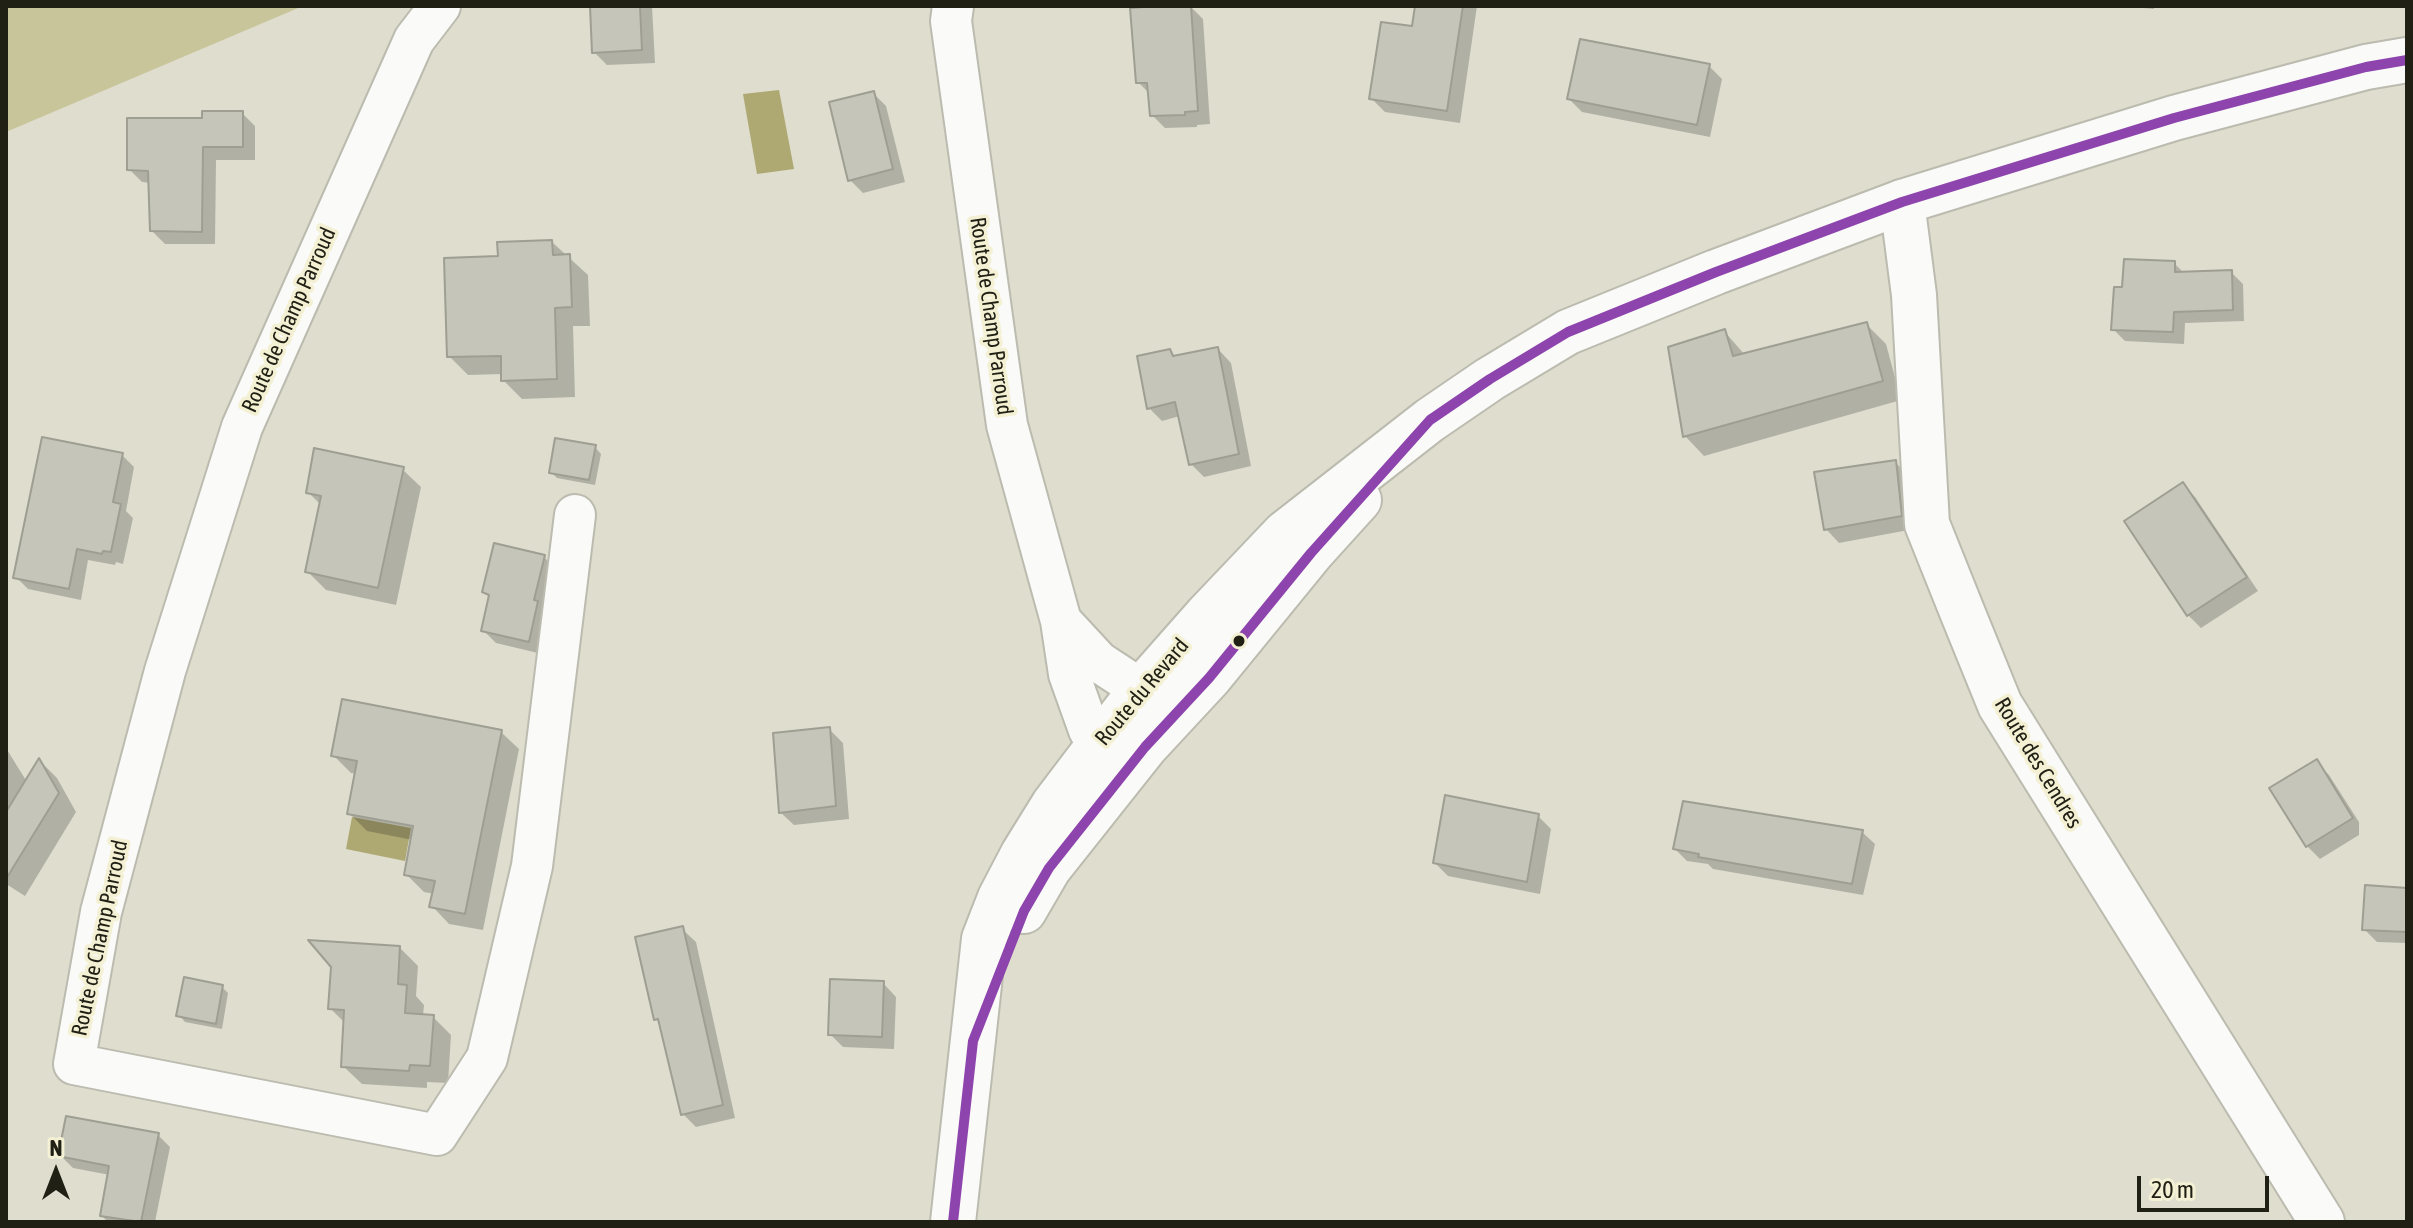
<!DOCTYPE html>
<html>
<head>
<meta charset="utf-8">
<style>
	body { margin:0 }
	#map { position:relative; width:2413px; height:1228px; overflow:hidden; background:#deddce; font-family:"Asap Condensed",sans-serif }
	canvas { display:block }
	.frame { position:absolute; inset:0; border:8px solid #212015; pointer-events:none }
	.north { position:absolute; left:16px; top:1132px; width:80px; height:80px; -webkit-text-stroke:6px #f3f0d4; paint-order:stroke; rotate:0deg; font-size:22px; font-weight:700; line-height:32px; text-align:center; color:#212015 }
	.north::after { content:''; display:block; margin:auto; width:28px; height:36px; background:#212015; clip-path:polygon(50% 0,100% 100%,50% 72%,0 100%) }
	.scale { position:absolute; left:2137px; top:1176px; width:132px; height:36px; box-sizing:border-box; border:4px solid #212015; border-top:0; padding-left:10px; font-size:24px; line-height:28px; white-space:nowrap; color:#212015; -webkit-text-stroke:6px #f3f0d4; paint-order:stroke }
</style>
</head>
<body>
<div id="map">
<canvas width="2413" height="1228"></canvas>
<div class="frame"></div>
<div class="north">N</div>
<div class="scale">20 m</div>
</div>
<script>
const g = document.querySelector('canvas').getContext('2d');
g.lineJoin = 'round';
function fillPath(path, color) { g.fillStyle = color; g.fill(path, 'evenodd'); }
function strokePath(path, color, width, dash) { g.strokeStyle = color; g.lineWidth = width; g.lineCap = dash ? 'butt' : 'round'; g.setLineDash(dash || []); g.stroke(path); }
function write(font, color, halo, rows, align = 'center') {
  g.font = font + ' "Asap Condensed",sans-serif'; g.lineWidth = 7; g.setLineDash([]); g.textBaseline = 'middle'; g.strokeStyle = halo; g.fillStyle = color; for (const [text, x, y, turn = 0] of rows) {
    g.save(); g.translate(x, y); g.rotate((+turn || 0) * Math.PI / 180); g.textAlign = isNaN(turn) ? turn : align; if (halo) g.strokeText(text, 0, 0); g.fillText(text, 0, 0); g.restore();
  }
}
fillPath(new Path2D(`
	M 6,6 L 303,6 L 6,132 Z`), '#c9c59b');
fillPath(new Path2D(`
	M 779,90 L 794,169 L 757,174 L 743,94 Z
	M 352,817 L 411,828 L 405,861 L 346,849 Z`), '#aea872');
fillPath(new Path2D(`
	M 592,6 L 652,6 L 655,63 L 607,65 L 594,52 Z
	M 1190,6 L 1203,19 L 1210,124 L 1197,125 L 1197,127 L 1165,128 L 1152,115 L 1150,94 L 1138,82 Z
	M 1417,6 L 1477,6 L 1460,123 L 1385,112 L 1371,98 L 1413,28 Z
	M 2123,6 L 2154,6 L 2154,9 Z
	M 1709,66 L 1722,79 L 1710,137 L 1582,112 L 1569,99 Z
	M 873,93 L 886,106 L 905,182 L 863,193 L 850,180 Z
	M 242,113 L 255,126 L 255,160 L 216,160 L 215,244 L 165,244 L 151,230 L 151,183 L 142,182 L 129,169 Z
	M 552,242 L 588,275 L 590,326 L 573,326 L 575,397 L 522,399 L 503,380 L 503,374 L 468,375 L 449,356 L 500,258 Z
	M 2174,263 L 2185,274 L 2231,272 L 2243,284 L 2244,321 L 2185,323 L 2184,344 L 2125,341 L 2113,329 L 2124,289 Z
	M 1866,324 L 1886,344 L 1901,400 L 1704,456 L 1685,436 L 1724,331 L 1745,355 Z
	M 1218,349 L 1231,363 L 1251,466 L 1204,477 L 1191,464 L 1180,416 L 1162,421 L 1149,408 L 1170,352 L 1176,358 Z
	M 595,447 L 601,454 L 595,485 L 557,478 L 551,472 Z
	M 122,455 L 134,467 L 126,511 L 133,518 L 123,564 L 116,562 L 115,565 L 88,560 L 81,600 L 28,589 L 16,577 Z
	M 1895,462 L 1908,475 L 1914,529 L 1839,543 L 1826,529 Z
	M 402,469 L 421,487 L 396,605 L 326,590 L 308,572 L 321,505 L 308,492 Z
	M 2182,484 L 2195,497 L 2258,591 L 2201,628 L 2188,615 Z
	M 544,557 L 557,570 L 542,654 L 496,643 L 483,630 L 491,598 L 484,592 Z
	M 830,730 L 843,743 L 849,819 L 794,825 L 780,812 Z
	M 501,732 L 519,749 L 483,930 L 449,924 L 432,906 L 434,894 L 424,892 L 406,874 L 413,840 L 367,831 L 349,813 L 357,774 L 351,773 L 333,755 Z
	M 6,748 L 27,782 L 40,761 L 57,778 L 76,812 L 25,896 L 6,884 Z
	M 2316,762 L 2329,775 L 2359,822 L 2359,835 L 2320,859 L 2307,846 Z
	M 1538,816 L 1551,829 L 1540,894 L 1448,876 L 1435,863 Z
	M 1862,832 L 1875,844 L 1863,895 L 1713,869 L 1708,864 L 1687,861 L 1675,849 Z
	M 2407,890 L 2407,943 L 2377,942 L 2364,929 Z
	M 682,929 L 696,942 L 735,1118 L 696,1127 L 683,1114 L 661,1024 L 656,1019 Z
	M 400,948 L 418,966 L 416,996 L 424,1005 L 423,1016 L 433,1017 L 451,1035 L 448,1083 L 427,1082 L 427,1088 L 362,1084 L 343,1066 L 346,1024 L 331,1009 Z
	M 883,983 L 896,997 L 894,1049 L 843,1047 L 830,1034 Z
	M 222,987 L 228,993 L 222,1029 L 185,1022 L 179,1015 Z
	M 158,1135 L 170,1147 L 155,1222 L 108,1222 L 102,1216 L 110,1175 L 73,1168 L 61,1156 Z`), '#0003');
const building = new Path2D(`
	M 590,6 L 640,6 L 642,50 L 592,53 Z
	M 1157,6 L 1191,6 L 1198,111 L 1185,112 L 1185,115 L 1150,116 L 1147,83 L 1136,83 L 1130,8 Z
	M 1415,6 L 1463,6 L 1447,111 L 1369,99 L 1381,22 L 1412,26 Z
	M 1580,39 L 1710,64 L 1697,125 L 1567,99 Z
	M 874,91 L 893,169 L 848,181 L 829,102 Z
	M 202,111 L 243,111 L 243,147 L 203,147 L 202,232 L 150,231 L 148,171 L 127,170 L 127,118 L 202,118 Z
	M 552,240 L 553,255 L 570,254 L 572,307 L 555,308 L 557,379 L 501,381 L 501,356 L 447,357 L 444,258 L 498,256 L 497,242 Z
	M 2124,259 L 2175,261 L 2175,272 L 2232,270 L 2233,310 L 2174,312 L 2173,332 L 2111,330 L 2114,287 L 2122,287 Z
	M 1867,322 L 1883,381 L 1683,437 L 1668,347 L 1725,329 L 1733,356 Z
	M 1218,347 L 1239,454 L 1189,465 L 1175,402 L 1147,409 L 1137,356 L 1170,349 L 1173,356 Z
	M 42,437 L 123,453 L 113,502 L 121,504 L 111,552 L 103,551 L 102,554 L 77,549 L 69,589 L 13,578 Z
	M 555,438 L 596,445 L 589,480 L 549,473 Z
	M 314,448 L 404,467 L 378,588 L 305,572 L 321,496 L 306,493 Z
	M 1896,460 L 1902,516 L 1824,530 L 1814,472 Z
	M 2183,482 L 2247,577 L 2187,616 L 2124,521 Z
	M 494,543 L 545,555 L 534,600 L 538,601 L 529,642 L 481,631 L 489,595 L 482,592 Z
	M 342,699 L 502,730 L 465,914 L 429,907 L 435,881 L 404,875 L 413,826 L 347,814 L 357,761 L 331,756 Z
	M 830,727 L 836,806 L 779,813 L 773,733 Z
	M 39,758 L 59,793 L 6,879 L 6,812 Z
	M 2317,759 L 2353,818 L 2306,847 L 2269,788 Z
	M 1445,795 L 1539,814 L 1527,882 L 1433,863 Z
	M 1683,801 L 1863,830 L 1852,884 L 1698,857 L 1699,854 L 1673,849 Z
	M 2365,885 L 2407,888 L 2407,932 L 2362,930 Z
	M 683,926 L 723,1105 L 681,1115 L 658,1019 L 654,1020 L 635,937 Z
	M 308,940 L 400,946 L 398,984 L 407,985 L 405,1013 L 434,1015 L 430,1066 L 410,1065 L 409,1071 L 341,1067 L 344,1010 L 328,1009 L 331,967 Z
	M 184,977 L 223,985 L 216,1024 L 176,1016 Z
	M 830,979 L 884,981 L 882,1037 L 828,1035 Z
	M 66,1116 L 159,1133 L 141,1222 L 100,1216 L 109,1166 L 58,1156 Z`);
fillPath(building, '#c6c5b9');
strokePath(building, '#9e9e92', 2);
const minor = new Path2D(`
	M 440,6 L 414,40 L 242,427 L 165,671 L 101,912 L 74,1064 L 437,1135 L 487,1058 L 532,866 L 575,515
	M 953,6 L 951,21 L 1007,425 L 1061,621 L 1069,674 L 1089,730 L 1100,741 L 1145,747 L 1139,692 L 1128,681 L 1099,662 L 1061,621`);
const tertiary = new Path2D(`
	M 1902,202 L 1914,295 L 1927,524 L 1961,609 L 2000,705 L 2322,1222`);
const secondary = new Path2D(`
	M 1024,911 L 1049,868 L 1145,747 L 1209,678 L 1311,553 L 1359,500
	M 953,1222 L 984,939 L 1000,898 L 1023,854 L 1054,804 L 1139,692 L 1207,615 L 1285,533 L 1430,420 L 1490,379 L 1568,332 L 1716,272 L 1902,202 L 2174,118 L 2366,67 L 2407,60`);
strokePath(minor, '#bcbbaf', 44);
strokePath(tertiary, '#bcbbaf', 48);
strokePath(secondary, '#bcbbaf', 48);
strokePath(minor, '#fafaf8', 40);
strokePath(tertiary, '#fafaf8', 44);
strokePath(secondary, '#fafaf8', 44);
strokePath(new Path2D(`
	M 953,1222 L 973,1041 L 1024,911 L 1049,868 L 1145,747 L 1209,678 L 1311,553 L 1430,420 L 1490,379 L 1568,332 L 1716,272 L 1902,202 L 2174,118 L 2366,67 L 2407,60`), '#8e44ad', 10);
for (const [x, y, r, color] of [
	[1239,641,7,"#212015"]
]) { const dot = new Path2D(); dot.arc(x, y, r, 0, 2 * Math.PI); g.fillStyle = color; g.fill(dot); strokePath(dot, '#f3f0d4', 3); }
write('22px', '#212015', '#f3f0d4', [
	["Route de Champ Parroud",991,316,82],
	["Route de Champ Parroud",289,320,-66],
	["Route du Revard",1142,692,-50],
	["Route des Cendres",2038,763,59],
	["Route de Champ Parroud",100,938,-78]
]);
</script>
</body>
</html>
